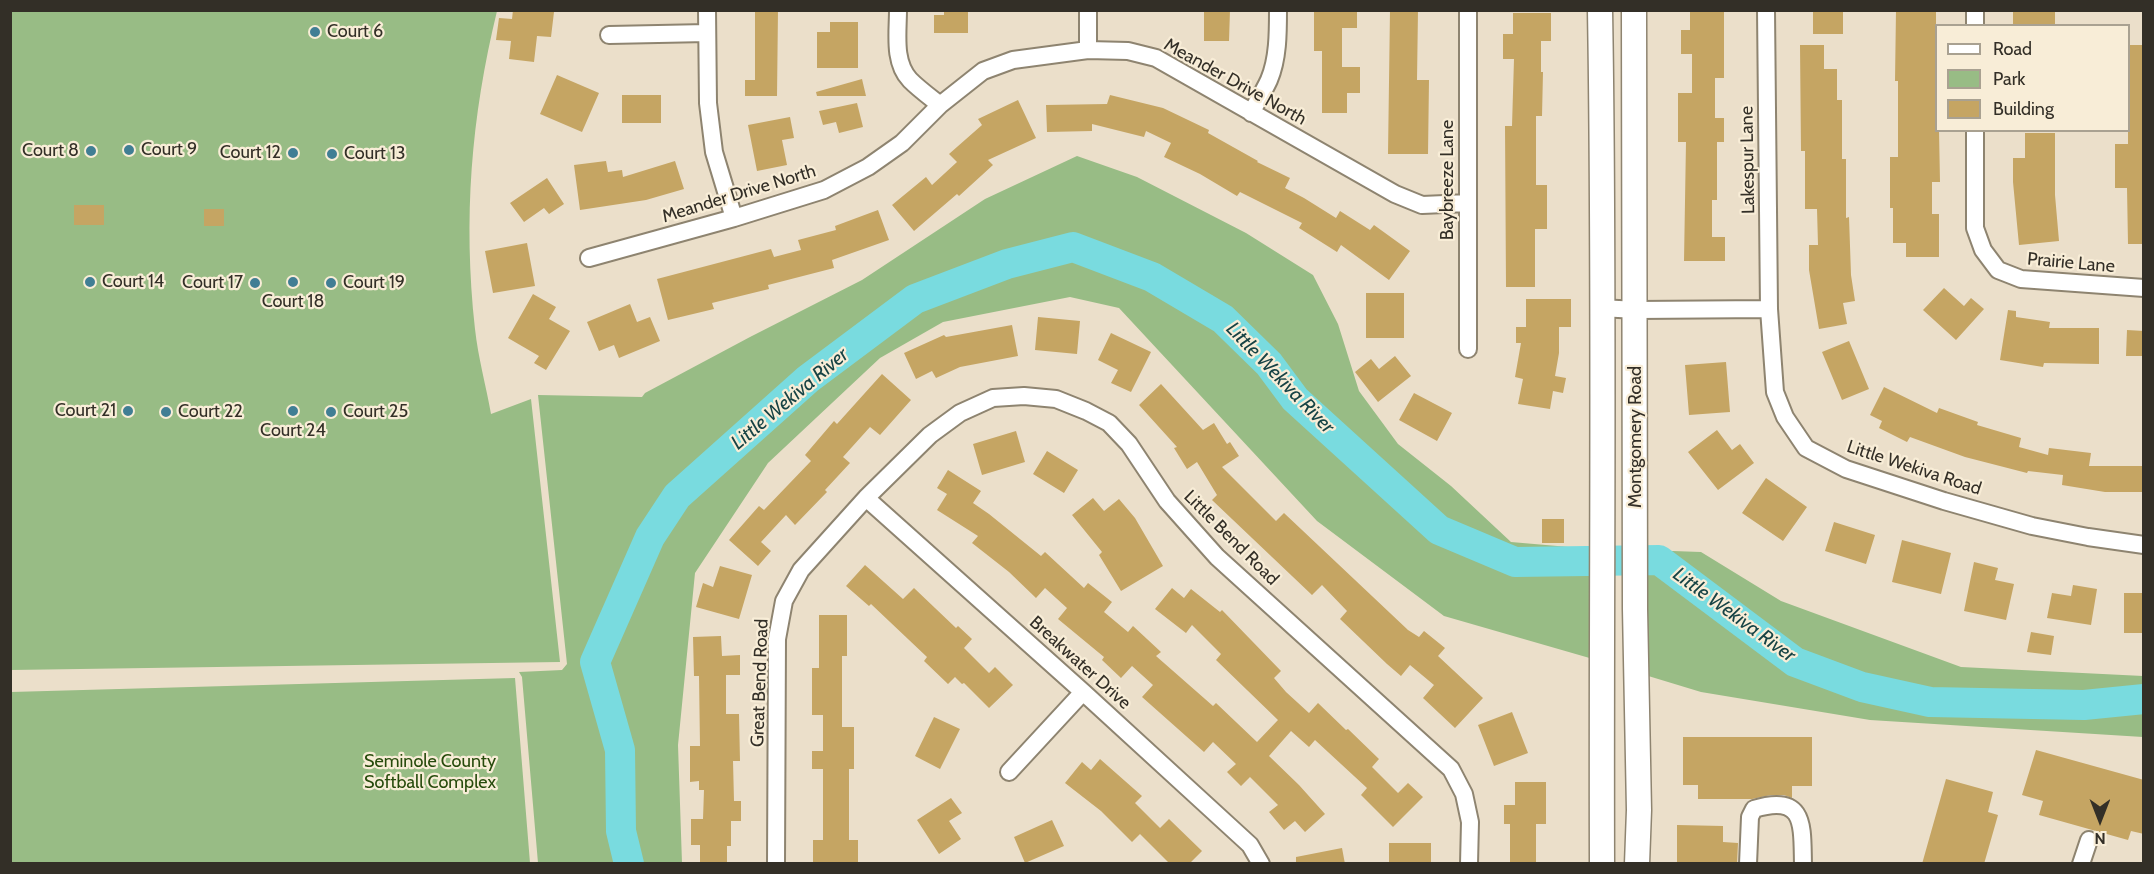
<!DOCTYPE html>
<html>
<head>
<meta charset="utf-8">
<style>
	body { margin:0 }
	#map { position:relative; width:2154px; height:874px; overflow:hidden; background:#ebdfca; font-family:Cabin,sans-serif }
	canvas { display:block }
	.frame { position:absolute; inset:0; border:12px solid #332f27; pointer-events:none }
	.legend { position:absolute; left:1935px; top:24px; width:195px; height:108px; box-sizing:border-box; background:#f8edd7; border:2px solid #a9a191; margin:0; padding:8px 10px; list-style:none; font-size:18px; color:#332f27 }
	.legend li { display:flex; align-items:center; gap:12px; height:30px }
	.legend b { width:30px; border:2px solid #a9a191 }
	.north { position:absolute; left:2070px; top:790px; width:60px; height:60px; -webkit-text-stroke:4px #f8edd7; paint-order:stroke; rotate:180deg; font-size:16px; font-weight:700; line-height:24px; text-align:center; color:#332f27 }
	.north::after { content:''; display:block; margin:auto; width:21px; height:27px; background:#332f27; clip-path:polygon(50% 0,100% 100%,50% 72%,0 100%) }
</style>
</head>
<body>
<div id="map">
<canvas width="2154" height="874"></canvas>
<div class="frame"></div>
<ul class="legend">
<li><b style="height:8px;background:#fff"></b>Road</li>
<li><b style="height:16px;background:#98bc85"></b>Park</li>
<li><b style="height:16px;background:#c5a563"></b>Building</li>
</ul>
<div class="north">N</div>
</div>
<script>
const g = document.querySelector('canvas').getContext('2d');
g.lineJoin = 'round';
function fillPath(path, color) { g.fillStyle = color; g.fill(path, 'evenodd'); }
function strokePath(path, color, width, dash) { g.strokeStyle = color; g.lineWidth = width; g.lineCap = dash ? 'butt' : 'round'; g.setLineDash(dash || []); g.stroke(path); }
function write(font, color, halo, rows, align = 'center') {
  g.font = font + ' Cabin,sans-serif'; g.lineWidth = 4.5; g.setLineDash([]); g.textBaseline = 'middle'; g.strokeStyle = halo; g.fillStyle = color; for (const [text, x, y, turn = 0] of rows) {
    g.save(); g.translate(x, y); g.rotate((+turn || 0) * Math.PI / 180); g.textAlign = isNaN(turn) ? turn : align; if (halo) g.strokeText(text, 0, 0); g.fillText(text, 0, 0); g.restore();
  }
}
fillPath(new Path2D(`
	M 10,11 L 497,11 C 471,118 463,218 475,329 C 478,357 486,386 491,414 L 531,399 L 560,662 L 11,670 Z
	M 1077,156 L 1137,177 L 1246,233 L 1313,275 L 1338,324 L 1359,391 L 1398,444 L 1451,486 L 1511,542 L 1592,549 L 1593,659 L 1444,616 L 1317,521 L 1119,308 L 1070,297 L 943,322 L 880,358 L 768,463 L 695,573 L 678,745 L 682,863 L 538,863 L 522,677 L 519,672 L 562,670 L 567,664 L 538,395 L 642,397 L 645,393 L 750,337 L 862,280 L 985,199 Z
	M 1644,550 L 1701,552 L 1781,601 L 1961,667 L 2143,676 L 2143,737 L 1870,720 L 1701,692 L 1645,675 Z
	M 515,678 L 530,863 L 11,863 L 11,692 Z`), '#98bc85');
strokePath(new Path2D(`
	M 629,864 L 621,831 L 620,750 L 595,662 L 650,537 L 677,496 L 808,379 L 915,299 L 1007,264 L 1073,247 L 1152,277 L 1223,319 L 1269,364 L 1295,399 L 1439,530 L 1515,562 L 1659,560 L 1795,662 L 1862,687 L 1930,702 L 2084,705 L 2144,699`), '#79dbdf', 30);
fillPath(new Path2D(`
	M 513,10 L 554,12 L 551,37 L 537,36 L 534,62 L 509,59 L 511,41 L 496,40 L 499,18 L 512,19 Z
	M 755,10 L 778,10 L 777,96 L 745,96 L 745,80 L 755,80 Z
	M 944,10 L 968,10 L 968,33 L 934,33 L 934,15 L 944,15 Z
	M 1204,10 L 1230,10 L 1229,41 L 1204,41 Z
	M 1314,10 L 1357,10 L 1357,28 L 1342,28 L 1342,67 L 1360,67 L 1360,93 L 1347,93 L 1347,113 L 1322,113 L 1322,51 L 1314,51 Z
	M 1390,10 L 1418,10 L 1417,80 L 1429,80 L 1428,154 L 1388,154 Z
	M 1690,10 L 1724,10 L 1724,78 L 1715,78 L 1715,118 L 1724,118 L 1724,142 L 1717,142 L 1717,200 L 1712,200 L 1712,237 L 1725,237 L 1725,261 L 1684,261 L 1686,142 L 1678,142 L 1678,93 L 1692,93 L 1692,54 L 1681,54 L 1681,30 L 1690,30 Z
	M 1813,10 L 1843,10 L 1843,34 L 1813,34 Z
	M 1896,10 L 1936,10 L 1936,130 L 1939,130 L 1940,182 L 1932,182 L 1932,214 L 1939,214 L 1939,257 L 1906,257 L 1906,243 L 1893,243 L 1893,208 L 1890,208 L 1890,157 L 1898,157 L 1898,81 L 1895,81 Z
	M 2013,10 L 2055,10 L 2055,26 L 2013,26 Z
	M 1513,13 L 1551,13 L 1551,41 L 1541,41 L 1541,72 L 1543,72 L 1542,116 L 1536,116 L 1536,185 L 1547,185 L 1547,229 L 1535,229 L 1535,287 L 1506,287 L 1505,126 L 1512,126 L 1514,59 L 1503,59 L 1503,34 L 1513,34 Z
	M 830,22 L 858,22 L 858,68 L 817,68 L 817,32 L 830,32 Z
	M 1800,45 L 1824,45 L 1824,69 L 1837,69 L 1837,100 L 1842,100 L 1842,159 L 1846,159 L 1846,218 L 1849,217 L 1851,275 L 1855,301 L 1843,303 L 1847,324 L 1819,329 L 1809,270 L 1809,245 L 1818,245 L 1817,209 L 1805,209 L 1805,151 L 1801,151 Z
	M 2128,45 L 2144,45 L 2144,244 L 2128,244 L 2127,188 L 2115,188 L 2115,144 L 2128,144 Z
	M 557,75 L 599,93 L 582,132 L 540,114 Z
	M 862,79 L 866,96 L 817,96 L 816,92 Z
	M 622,95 L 661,95 L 661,123 L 622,123 Z
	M 1110,95 L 1163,108 L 1209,130 L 1208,133 L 1258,161 L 1257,162 L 1290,178 L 1285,188 L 1304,198 L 1336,218 L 1340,211 L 1370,230 L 1374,225 L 1410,251 L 1389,280 L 1341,245 L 1337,252 L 1299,228 L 1302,223 L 1240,192 L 1237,196 L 1200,174 L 1164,157 L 1171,143 L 1146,131 L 1144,137 L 1092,124 L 1092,131 L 1047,132 L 1046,105 L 1107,104 Z
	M 1018,100 L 1036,138 L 988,160 L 993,165 L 959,196 L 957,194 L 914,231 L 892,205 L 926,177 L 932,185 L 957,162 L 949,154 L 982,125 L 978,119 Z
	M 857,103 L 863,127 L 839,133 L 836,122 L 823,125 L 819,111 Z
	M 790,117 L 794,138 L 782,140 L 787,165 L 757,171 L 748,125 Z
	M 2025,133 L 2055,133 L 2055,195 L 2059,241 L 2019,245 L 2013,182 L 2013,158 L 2025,158 Z
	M 606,161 L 608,172 L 622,170 L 623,177 L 675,161 L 684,189 L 646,200 L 580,210 L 574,165 Z
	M 547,178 L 564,204 L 549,214 L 544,208 L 524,222 L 510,203 Z
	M 74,205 L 104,205 L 104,225 L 74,225 Z
	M 204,209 L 224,209 L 224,226 L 204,226 Z
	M 878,210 L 889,240 L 832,260 L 834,268 L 768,285 L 769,289 L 712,303 L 714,309 L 668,320 L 657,279 L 771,249 L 774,257 L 801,250 L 798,240 L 836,230 L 835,226 Z
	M 527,243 L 535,286 L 493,293 L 485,251 Z
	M 1944,288 L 1964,306 L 1971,298 L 1984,309 L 1956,340 L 1923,310 Z
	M 1366,293 L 1404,293 L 1404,338 L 1366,338 Z
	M 533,294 L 556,307 L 549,319 L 570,331 L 546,370 L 534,363 L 539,356 L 508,338 Z
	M 1526,299 L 1571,299 L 1571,327 L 1559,327 L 1559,353 L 1555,376 L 1566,378 L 1563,393 L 1553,391 L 1550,409 L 1518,404 L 1523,379 L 1515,377 L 1521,343 L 1516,343 L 1516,327 L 1526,327 Z
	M 630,304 L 637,322 L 650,317 L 660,341 L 619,358 L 614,345 L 599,351 L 587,322 Z
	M 2008,310 L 2016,311 L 2016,317 L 2050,322 L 2049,328 L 2099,328 L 2099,364 L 2044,363 L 2043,367 L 2000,360 Z
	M 1038,317 L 1080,321 L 1077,354 L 1035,350 Z
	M 1012,325 L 1018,356 L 960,367 L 936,378 L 932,371 L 916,379 L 904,353 L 944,335 L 946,337 Z
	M 2127,330 L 2144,331 L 2144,356 L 2126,356 Z
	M 1111,333 L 1151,352 L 1131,392 L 1111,383 L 1118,370 L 1098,360 Z
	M 1849,341 L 1869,389 L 1842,400 L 1822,352 Z
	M 1395,356 L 1411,376 L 1378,402 L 1355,372 L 1371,359 L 1379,369 Z
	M 1726,362 L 1730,412 L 1689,415 L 1685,365 Z
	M 882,374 L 911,400 L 880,435 L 870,427 L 843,457 L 850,463 L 825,490 L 827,492 L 795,525 L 786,515 L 761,542 L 771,551 L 758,566 L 729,540 L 759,506 L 764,510 L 811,461 L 805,455 L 834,421 L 837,424 Z
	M 1161,384 L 1203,430 L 1214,423 L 1227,444 L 1230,442 L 1239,456 L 1222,467 L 1276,521 L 1284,513 L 1408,630 L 1419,637 L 1424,631 L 1445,648 L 1438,656 L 1483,698 L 1455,728 L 1423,698 L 1434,685 L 1410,665 L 1401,676 L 1387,664 L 1340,619 L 1347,611 L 1322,585 L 1312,595 L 1212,500 L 1217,495 L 1197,462 L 1187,469 L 1174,448 L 1177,447 L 1139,405 Z
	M 1884,387 L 1937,413 L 1939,408 L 1978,422 L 1977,425 L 2021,438 L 2019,447 L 2048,455 L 2049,448 L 2091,453 L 2089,466 L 2144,466 L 2144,492 L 2105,492 L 2062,485 L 2063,475 L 2028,471 L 2027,473 L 1965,457 L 1910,437 L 1907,442 L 1879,428 L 1882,421 L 1870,415 Z
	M 1414,393 L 1452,413 L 1437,441 L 1399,420 Z
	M 1717,430 L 1732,450 L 1740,444 L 1754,463 L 1718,490 L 1688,452 Z
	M 1016,431 L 1025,462 L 982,475 L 973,444 Z
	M 1047,451 L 1078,470 L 1064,493 L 1033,474 Z
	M 948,470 L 981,491 L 973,503 L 989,514 L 1041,556 L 1045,552 L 1084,588 L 1088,583 L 1112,602 L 1104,612 L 1128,632 L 1133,626 L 1161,652 L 1156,656 L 1213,706 L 1216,703 L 1257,742 L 1278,720 L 1216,660 L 1221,654 L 1192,625 L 1186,633 L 1155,609 L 1172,588 L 1184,598 L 1191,589 L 1220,612 L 1222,610 L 1281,671 L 1274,678 L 1286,692 L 1309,713 L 1318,703 L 1346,730 L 1348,729 L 1379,759 L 1372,767 L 1398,793 L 1408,783 L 1423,797 L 1393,827 L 1361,795 L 1367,788 L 1315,740 L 1309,747 L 1291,731 L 1269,756 L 1299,785 L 1325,814 L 1305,832 L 1295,821 L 1284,830 L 1269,812 L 1278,805 L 1250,777 L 1241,786 L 1227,772 L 1236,764 L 1213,742 L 1204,752 L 1142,697 L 1153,685 L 1132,666 L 1121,678 L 1102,660 L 1104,657 L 1058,619 L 1067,608 L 1045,588 L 1036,598 L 1009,572 L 972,543 L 978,536 L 937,510 L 947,494 L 937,488 Z
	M 1766,478 L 1807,507 L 1783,541 L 1742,513 Z
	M 1093,498 L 1104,511 L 1119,499 L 1135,518 L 1163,566 L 1121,591 L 1099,555 L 1102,552 L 1072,515 Z
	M 1542,519 L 1564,519 L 1564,543 L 1542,543 Z
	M 1834,522 L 1875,535 L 1866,564 L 1825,551 Z
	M 1902,540 L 1951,553 L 1941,594 L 1892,582 Z
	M 1974,562 L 1998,568 L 1995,580 L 2014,584 L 2006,620 L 1964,611 Z
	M 865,565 L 903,599 L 914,588 L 956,628 L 958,626 L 972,639 L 964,648 L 989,673 L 995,667 L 1013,685 L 989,708 L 964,683 L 962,684 L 955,677 L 948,684 L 924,661 L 927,657 L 871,604 L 869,606 L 846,586 Z
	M 720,566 L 752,575 L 739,619 L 696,607 L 703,583 L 713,587 Z
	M 2073,585 L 2097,589 L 2091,625 L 2047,618 L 2052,593 L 2071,596 Z
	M 2124,593 L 2144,593 L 2144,633 L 2124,633 Z
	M 819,615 L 847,615 L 847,656 L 842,656 L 842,727 L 854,727 L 854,769 L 849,769 L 849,840 L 858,840 L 858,864 L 813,864 L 813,840 L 823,840 L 823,769 L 812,769 L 812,751 L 823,751 L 823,715 L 812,715 L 812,668 L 819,668 Z
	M 2031,632 L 2054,636 L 2051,655 L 2027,652 Z
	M 721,636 L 722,656 L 740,655 L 740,675 L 726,675 L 726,714 L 739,714 L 740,761 L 733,761 L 734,801 L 741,801 L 741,821 L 731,821 L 731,846 L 727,846 L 727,864 L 700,864 L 700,845 L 691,845 L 691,819 L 703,819 L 704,790 L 699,790 L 699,781 L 690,782 L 690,746 L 700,746 L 699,676 L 694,676 L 693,637 Z
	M 1512,712 L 1528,753 L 1494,766 L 1478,725 Z
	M 934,717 L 960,729 L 940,769 L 915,756 Z
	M 1683,737 L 1812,737 L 1812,786 L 1792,786 L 1792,798 L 1784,795 L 1771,795 L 1752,799 L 1698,799 L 1698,785 L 1683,785 Z
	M 2036,750 L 2144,780 L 2144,834 L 2131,831 L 2128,840 L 2039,815 L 2043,801 L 2022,795 Z
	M 1100,759 L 1142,796 L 1135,803 L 1160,828 L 1169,819 L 1202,851 L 1189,864 L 1170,864 L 1140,834 L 1132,842 L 1101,811 L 1065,783 L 1082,762 L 1091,770 Z
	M 1946,779 L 1993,792 L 1988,812 L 1998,815 L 1984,864 L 1922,864 Z
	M 1515,782 L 1546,782 L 1546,824 L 1536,824 L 1536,864 L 1510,864 L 1510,824 L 1504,824 L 1504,805 L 1515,805 Z
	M 951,798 L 962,813 L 949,821 L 961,839 L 939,854 L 917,820 Z
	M 1052,820 L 1064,846 L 1025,863 L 1014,837 Z
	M 1677,825 L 1723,826 L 1723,842 L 1738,843 L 1737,864 L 1677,864 Z
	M 1389,843 L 1431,843 L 1431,864 L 1389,864 Z
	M 1342,848 L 1345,864 L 1296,864 L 1296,857 Z`), '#c5a563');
const minor = new Path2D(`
	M 707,10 L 708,103 L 714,152 L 734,218
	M 898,10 C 898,33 893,62 910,80 C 919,89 930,97 940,105
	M 1468,10 L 1468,349
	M 1766,10 L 1769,309 L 1775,392 L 1785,417 L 1806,448 L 1846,469 L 1944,501 L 2032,526 L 2088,537 L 2144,545
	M 1975,10 L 1975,26
	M 609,35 L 707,33
	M 1088,50 L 1088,10
	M 1251,113 C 1257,102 1264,91 1269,80 C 1278,59 1278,33 1278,10
	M 1975,130 L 1975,228 L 1983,250 L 1998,270 L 2021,279 L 2144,288
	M 589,258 L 734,218 L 824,190 L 868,167 L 902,143 L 940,105 L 983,71 L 1013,60 L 1088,50 L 1128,51 L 1156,58 L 1395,194 L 1422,205 L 1468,203
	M 1601,308 L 1636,310 L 1769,309
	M 866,498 L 1083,692 L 1250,845 L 1261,864
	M 1009,772 L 1083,692
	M 776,864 L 777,639 L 784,601 L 801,570 L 866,498 L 930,435 L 960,413 L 993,398 L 1024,396 L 1056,399 L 1086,411 L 1109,423 L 1129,444 L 1167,501 L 1217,557 L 1451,769 L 1464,794 L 1470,822 L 1469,864
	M 1748,864 L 1750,817 L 1754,809 C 1806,793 1802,826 1803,864
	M 2081,864 L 2089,840`);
const secondary = new Path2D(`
	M 1600,10 C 1605,295 1601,579 1602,864
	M 1634,10 L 1635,609 L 1639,810 L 1637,864`);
strokePath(minor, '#8e8470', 20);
strokePath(secondary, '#8e8470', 27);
strokePath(minor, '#fff', 16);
strokePath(secondary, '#fff', 24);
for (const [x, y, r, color] of [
	[315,32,6,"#417e94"],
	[129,150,6,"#417e94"],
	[91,151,6,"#417e94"],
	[293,153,6,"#417e94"],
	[332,154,6,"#417e94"],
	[90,282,6,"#417e94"],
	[293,282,6,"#417e94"],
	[255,283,6,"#417e94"],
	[331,283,6,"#417e94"],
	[128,411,6,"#417e94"],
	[293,411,6,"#417e94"],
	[166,412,6,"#417e94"],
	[331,412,6,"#417e94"]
]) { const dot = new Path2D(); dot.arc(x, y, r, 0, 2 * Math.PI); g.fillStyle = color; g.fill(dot); strokePath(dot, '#f8edd7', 2); }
write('18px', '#332f27', '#f8edd7', [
	["Court 6",327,32],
	["Court 9",141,150],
	["Court 8",79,151,"right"],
	["Court 12",281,153,"right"],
	["Court 13",344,154],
	["Court 14",102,282],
	["Court 17",243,283,"right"],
	["Court 19",343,283],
	["Court 18",293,302,"center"],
	["Court 21",116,411,"right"],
	["Court 22",178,412],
	["Court 25",343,412],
	["Court 24",293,431,"center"]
], 'left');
write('18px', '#332f27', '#f8edd7', [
	["Meander Drive North",1235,82,29],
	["Lakespur Lane",1748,160,-91],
	["Baybreeze Lane",1448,180,-90],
	["Meander Drive North",739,194,-17],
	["Prairie Lane",2071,263,5],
	["Montgomery Road",1636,437,-90],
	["Little Wekiva Road",1914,468,18],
	["Little Bend Road",1231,538,45],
	["Breakwater Drive",1080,663,42],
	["Great Bend Road",760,683,-88]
]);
write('18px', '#274b0c', '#f8edd7', [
	["Seminole County",430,762],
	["Softball Complex",430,783]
]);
write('italic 20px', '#164345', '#f8edd7', [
	["Little Wekiva River",1280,378,46],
	["Little Wekiva River",790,399,-40],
	["Little Wekiva River",1734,615,36]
]);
</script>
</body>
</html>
